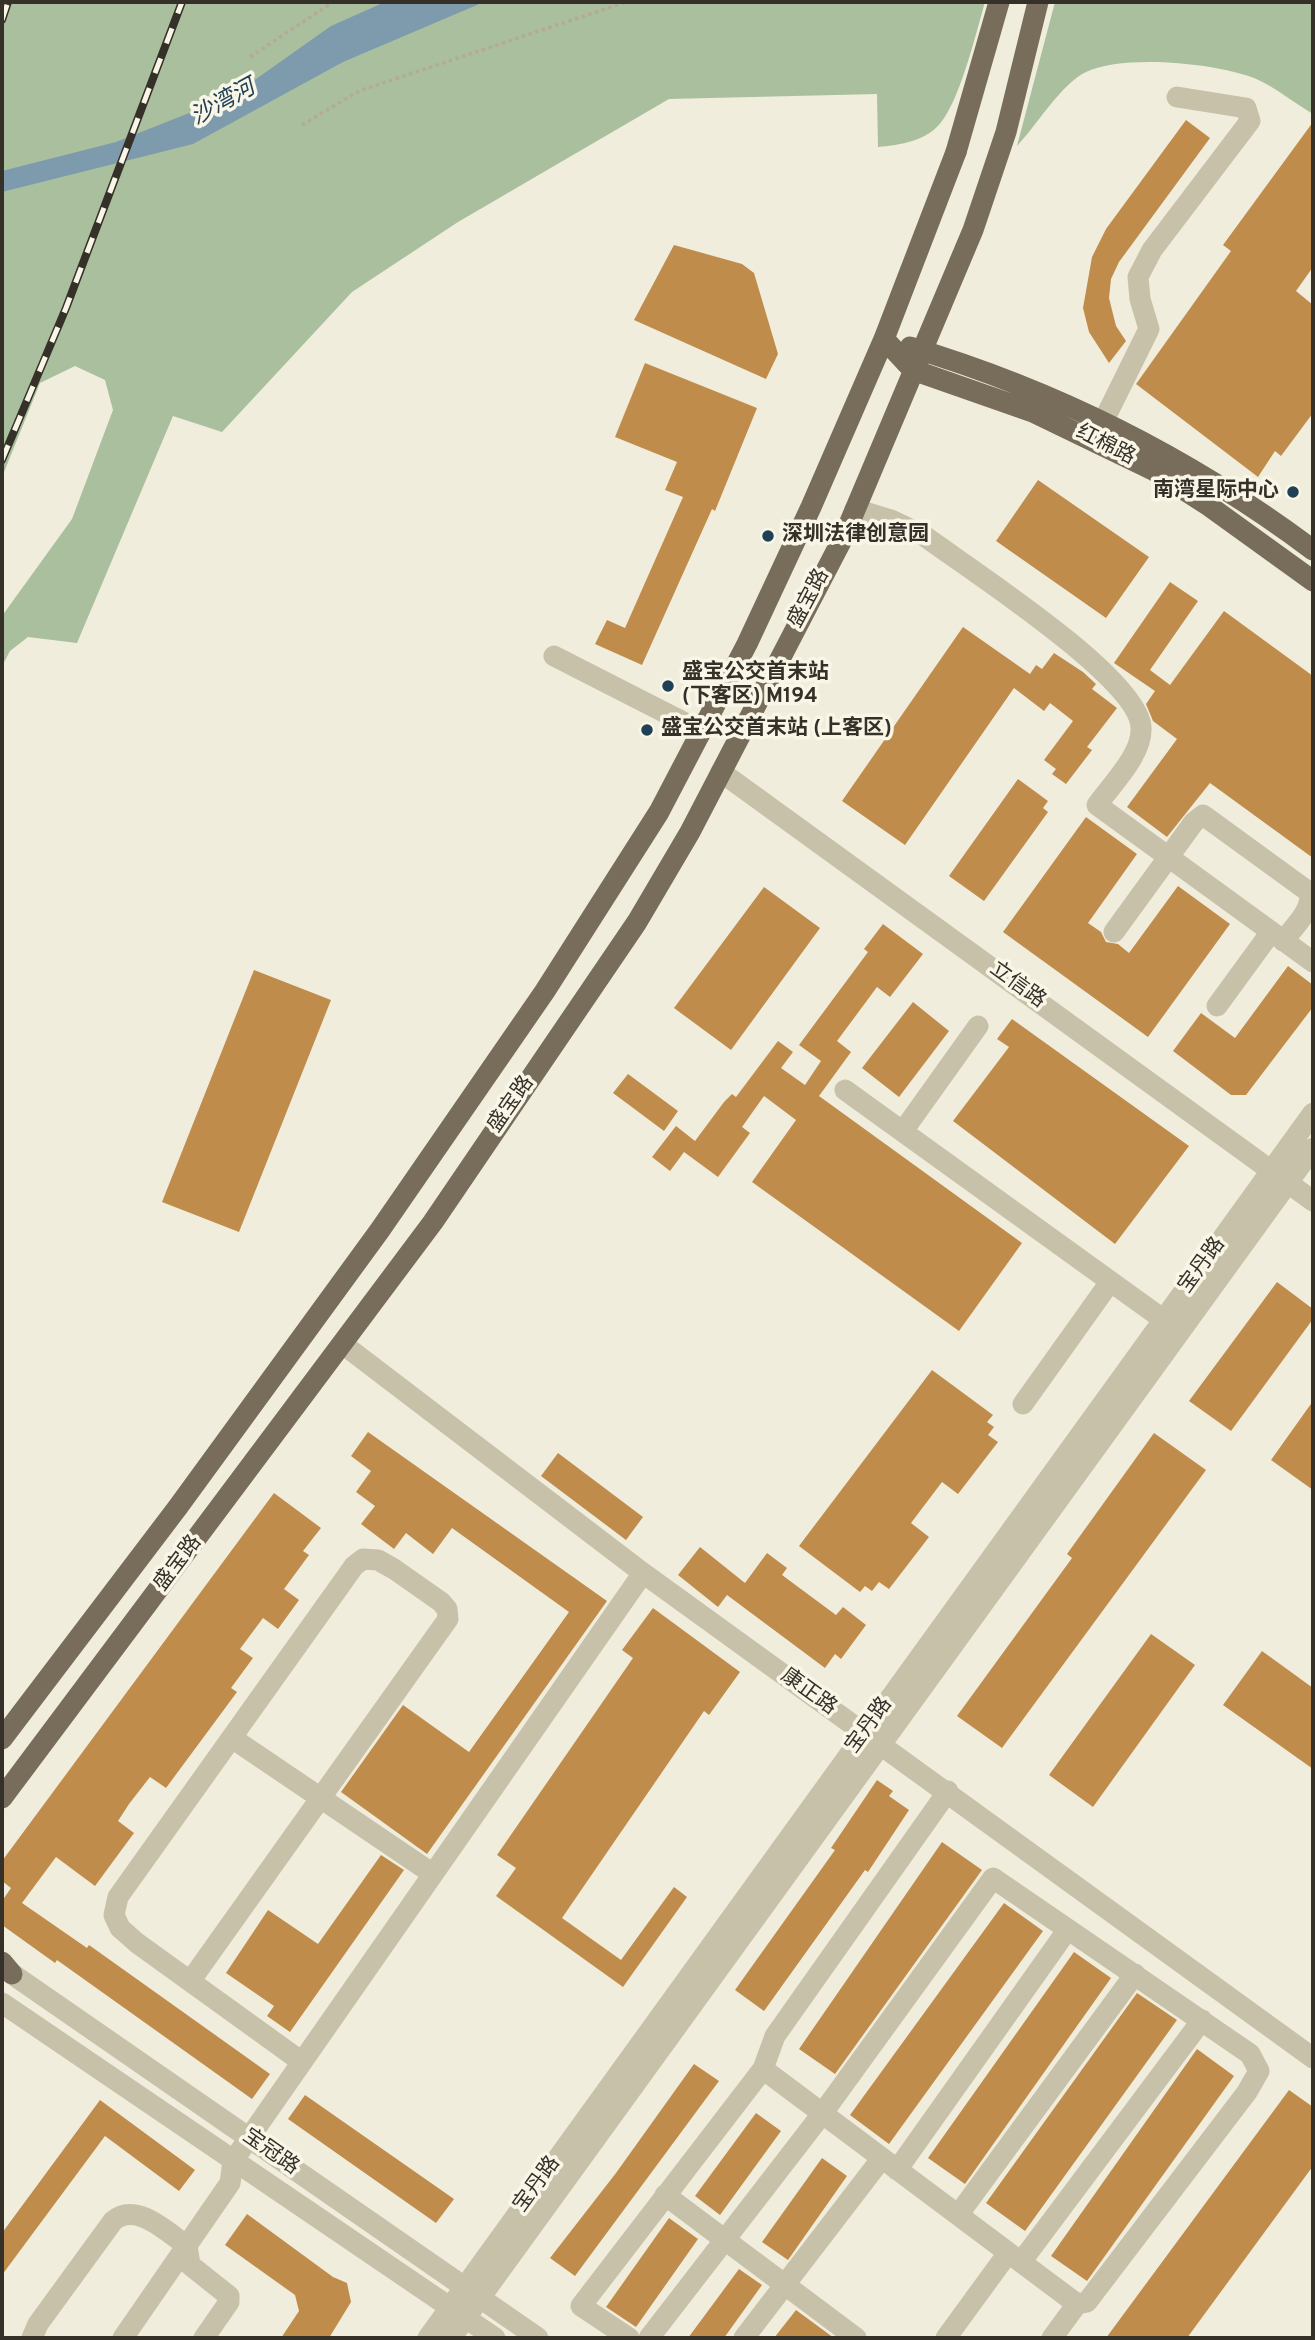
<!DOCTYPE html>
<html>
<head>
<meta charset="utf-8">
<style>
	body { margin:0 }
	#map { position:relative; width:1315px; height:2340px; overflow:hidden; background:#f1eddc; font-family:Overpass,sans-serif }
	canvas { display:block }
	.frame { position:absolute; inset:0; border:4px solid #363128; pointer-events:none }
</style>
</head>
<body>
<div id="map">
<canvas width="1315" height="2340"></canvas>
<div class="frame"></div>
</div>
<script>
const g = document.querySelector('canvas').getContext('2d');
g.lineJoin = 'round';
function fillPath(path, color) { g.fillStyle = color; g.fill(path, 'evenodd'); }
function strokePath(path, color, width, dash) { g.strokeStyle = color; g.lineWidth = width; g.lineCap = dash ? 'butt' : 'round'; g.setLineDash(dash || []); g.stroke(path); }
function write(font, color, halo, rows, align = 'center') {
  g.font = font + ' Overpass,"Noto Sans SC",sans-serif'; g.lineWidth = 7; g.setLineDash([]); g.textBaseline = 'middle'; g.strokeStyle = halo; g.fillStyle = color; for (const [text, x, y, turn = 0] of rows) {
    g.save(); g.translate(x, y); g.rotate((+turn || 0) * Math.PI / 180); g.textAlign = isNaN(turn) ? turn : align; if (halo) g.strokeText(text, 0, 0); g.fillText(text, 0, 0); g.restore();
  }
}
fillPath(new Path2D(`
	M 2,2 L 985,2 C 976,33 961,96 942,121 C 928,141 900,145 878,147 L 877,94 L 669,99 L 458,222 L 352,292 L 222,432 L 173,416 L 77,643 L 28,637 L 10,651 L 2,666 L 2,616 L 72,519 L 113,410 L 105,380 L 75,366 L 40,383 L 2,477 Z
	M 1055,2 L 1313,2 L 1313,114 C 1294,103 1274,86 1254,78 C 1215,63 1124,54 1086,72 C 1061,84 1037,125 1017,146 Z`), '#a9bf9d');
fillPath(new Path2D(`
	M 385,2 L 484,2 L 343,62 L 193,144 L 2,192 L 2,171 L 116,142 L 232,96 L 331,26 Z`), '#7d9bac');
fillPath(new Path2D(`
	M 1186,120 L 1210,138 L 1119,262 L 1111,279 L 1109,298 L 1116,326 L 1126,341 L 1109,363 L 1089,332 L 1083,308 L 1092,257 L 1106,229 Z
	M 1313,122 L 1313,267 L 1296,291 L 1313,305 L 1313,413 L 1281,456 L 1275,451 L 1258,477 L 1136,384 L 1231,251 L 1223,245 Z
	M 674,245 L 742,264 L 754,273 L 778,354 L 766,379 L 634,320 Z
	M 645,363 L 757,408 L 715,511 L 712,509 L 642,665 L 595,644 L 607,620 L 625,628 L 683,497 L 665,490 L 677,462 L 615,437 Z
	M 1038,480 L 1149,557 L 1106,618 L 996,541 Z
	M 1170,582 L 1198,601 L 1150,670 L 1170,685 L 1224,611 L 1313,676 L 1313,858 L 1210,783 L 1167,837 L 1127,807 L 1177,739 L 1153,721 L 1146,704 L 1155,691 L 1114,663 Z
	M 963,627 L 1030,674 L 1036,665 L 1042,669 L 1054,653 L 1083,672 L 1096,684 L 1092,689 L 1117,708 L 1087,747 L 1092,750 L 1066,784 L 1052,774 L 1056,769 L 1044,760 L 1073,721 L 1050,703 L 1044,711 L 1014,688 L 905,845 L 842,801 Z
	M 1018,779 L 1048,801 L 1043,808 L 1048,812 L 984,901 L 949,876 Z
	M 1086,817 L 1137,854 L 1088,923 L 1101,932 L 1106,942 L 1118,944 L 1129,953 L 1178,886 L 1230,924 L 1148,1037 L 1003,932 Z
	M 764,887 L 820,928 L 731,1050 L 674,1008 Z
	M 883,924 L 923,954 L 890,997 L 877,987 L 837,1041 L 851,1052 L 819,1096 L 1022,1243 L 959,1331 L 752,1182 L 796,1120 L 764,1096 L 742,1127 L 750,1133 L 718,1177 L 684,1152 L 670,1171 L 652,1157 L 676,1126 L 695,1141 L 724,1102 L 732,1094 L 736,1097 L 778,1041 L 793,1052 L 781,1068 L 805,1085 L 821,1061 L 799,1045 L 868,952 L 864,949 Z
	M 1288,966 L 1313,985 L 1313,1007 L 1246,1095 L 1231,1095 L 1173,1051 L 1201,1013 L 1235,1038 Z
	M 254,970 L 331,1000 L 239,1232 L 162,1202 Z
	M 913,1002 L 949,1031 L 899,1097 L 862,1068 Z
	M 1012,1019 L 1189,1146 L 1115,1244 L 953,1121 L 1009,1047 L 997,1039 Z
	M 628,1074 L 678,1111 L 664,1131 L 613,1093 Z
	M 1277,1282 L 1313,1309 L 1313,1319 L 1231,1431 L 1189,1401 Z
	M 932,1370 L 993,1415 L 987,1422 L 994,1427 L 988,1435 L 998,1442 L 958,1494 L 942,1482 L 911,1523 L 929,1537 L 889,1589 L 879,1582 L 872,1591 L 865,1586 L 860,1592 L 799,1546 Z
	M 1313,1401 L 1313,1490 L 1271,1460 Z
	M 368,1432 L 607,1601 L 427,1854 L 341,1792 L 403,1705 L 469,1752 L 569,1612 L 452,1528 L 433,1554 L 406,1533 L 394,1549 L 361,1524 L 375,1506 L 356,1492 L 371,1471 L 351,1456 Z
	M 1154,1433 L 1206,1470 L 1002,1748 L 957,1716 L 1072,1558 L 1067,1554 Z
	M 558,1453 L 643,1517 L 626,1540 L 541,1476 Z
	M 274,1493 L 321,1528 L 303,1551 L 309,1555 L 284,1589 L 299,1600 L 278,1629 L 263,1618 L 240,1649 L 253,1658 L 231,1688 L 237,1692 L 166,1788 L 150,1777 L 129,1804 L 118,1821 L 134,1833 L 95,1886 L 56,1857 L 22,1903 L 87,1948 L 89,1945 L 270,2074 L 252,2099 L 57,1960 L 55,1963 L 2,1925 L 2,1901 L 11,1888 L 2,1881 L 2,1861 Z
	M 700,1547 L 745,1583 L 767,1553 L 787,1568 L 782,1575 L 836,1615 L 843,1607 L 866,1625 L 841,1659 L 835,1654 L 825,1668 L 727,1595 L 718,1607 L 678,1575 Z
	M 653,1608 L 740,1672 L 709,1715 L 704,1711 L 562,1918 L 621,1960 L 674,1887 L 687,1897 L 623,1987 L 496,1896 L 516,1868 L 497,1855 L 633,1658 L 622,1650 Z
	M 1151,1634 L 1195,1665 L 1093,1807 L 1049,1775 Z
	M 1262,1651 L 1313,1688 L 1313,1769 L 1223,1705 Z
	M 877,1780 L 893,1791 L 889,1796 L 909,1810 L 868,1872 L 865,1870 L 764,2011 L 735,1990 L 835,1850 L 831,1848 Z
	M 942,1842 L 982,1870 L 835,2074 L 799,2049 Z
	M 381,1855 L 404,1870 L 290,2032 L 267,2016 L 274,2006 L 226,1973 L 268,1910 L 318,1944 Z
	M 1004,1903 L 1043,1931 L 889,2144 L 850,2115 Z
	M 1074,1952 L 1111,1978 L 965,2184 L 928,2158 Z
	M 1137,1993 L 1177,2020 L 1025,2231 L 986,2203 Z
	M 1197,2049 L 1234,2076 L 1087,2281 L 1051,2256 Z
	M 694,2064 L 719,2081 L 575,2276 L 550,2258 L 616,2173 Z
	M 1289,2090 L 1313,2107 L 1313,2166 L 1187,2338 L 1106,2338 Z
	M 305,2095 L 454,2199 L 436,2223 L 288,2119 Z
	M 100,2100 L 195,2170 L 179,2191 L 105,2136 L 2,2275 L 2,2233 Z
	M 756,2113 L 781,2131 L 720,2215 L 695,2196 Z
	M 822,2158 L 847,2176 L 788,2260 L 762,2242 Z
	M 247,2214 L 333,2277 L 347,2283 L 351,2302 L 329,2338 L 281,2338 L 299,2311 L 295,2295 L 225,2245 Z
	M 669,2218 L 698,2239 L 636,2327 L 606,2307 Z
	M 739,2269 L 762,2285 L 724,2338 L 688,2338 Z
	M 796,2310 L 834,2338 L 774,2338 Z`), '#bf8c4c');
strokePath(new Path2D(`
	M 250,57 L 333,2
	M 302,125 L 359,91 L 626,2`), '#b4ab93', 3.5, [3.5, 3.5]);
strokePath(new Path2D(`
	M 1104,420 L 1149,329 L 1140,299 L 1138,277 L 1152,250 L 1250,121 L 1246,108 L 1177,97
	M 855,509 L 891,520 L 923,535 C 966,567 1138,677 1141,727 C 1143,754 1112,784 1097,805 L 1313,962
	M 554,656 L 701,731
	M 721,772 L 1313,1201
	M 1114,932 L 1194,822 L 1203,815 L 1309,892 C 1314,909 1293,928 1283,941
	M 1217,1006 L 1271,932
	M 845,1090 L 1164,1320
	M 903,1131 L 978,1026
	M 344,1345 L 643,1573 L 1313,2058
	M 1023,1404 L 1110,1282
	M 232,1738 L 433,1874
	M 2,1967 L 538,2338
	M 191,1980 L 448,1619 L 447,1609 L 441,1602 L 394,1569 L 378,1560 L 363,1559 L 354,1566 L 118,1897 L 114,1915 L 120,1928 L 137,1943 L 302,2062
	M 2,2003 L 495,2338
	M 763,2069 L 775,2036 L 948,1791
	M 897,2170 L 1068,1929
	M 665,2195 L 856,2338
	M 958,2215 L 1135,1974
	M 1021,2262 L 1202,2020
	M 32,2338 L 38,2324 L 113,2221 C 136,2201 167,2232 187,2246 L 190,2265 L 229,2296 L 229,2302 L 204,2338
	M 123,2338 L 230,2183 L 233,2161 L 643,1573
	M 428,2338 L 1313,1113
	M 451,2338 L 1313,1148
	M 629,2338 L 581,2306 L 763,2069 L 1077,2304 L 1052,2338
	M 649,2338 L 822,2114 L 993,1878 L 1250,2054 L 1259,2071 L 1247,2092 L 1087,2302 L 1077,2304
	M 744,2338 L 882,2158
	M 946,2338 L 1008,2253`), '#c8c1a9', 21);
strokePath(new Path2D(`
	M 884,339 L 913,370 L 1033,412 L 1153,470 L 1209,506 L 1313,581
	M 910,347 C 1057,391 1190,458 1313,550
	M 2,1739 L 178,1507 L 380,1230 L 545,991 L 659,812 L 747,644 L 811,507 L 884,339 L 956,152
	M 2,1798 L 433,1222 L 637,922 L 690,832 L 844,536 L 973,230 L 1006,132 L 1038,2
	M 2,1962 L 12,1974`), '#776d5a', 21);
const rail = new Path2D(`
	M 2,20 L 8,2
	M 2,460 L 66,308 L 182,2`);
strokePath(rail, '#363128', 8);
strokePath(rail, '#f9f6e8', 5, [16]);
strokePath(new Path2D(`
	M 956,152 L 999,2`), '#776d5a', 21);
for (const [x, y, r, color] of [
	[1293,492,7,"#204155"],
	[768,536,7,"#204155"],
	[668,686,7,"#204155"],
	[647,730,7,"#204155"]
]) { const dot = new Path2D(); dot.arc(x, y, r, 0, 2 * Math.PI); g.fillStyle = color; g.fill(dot); strokePath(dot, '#f9f6e8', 2.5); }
write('21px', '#363128', '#f9f6e8', [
	["红棉路",1105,446,27],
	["盛宝路",810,599,-62],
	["立信路",1017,986,36],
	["盛宝路",512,1105,-55],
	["宝丹路",1203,1266,-54],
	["盛宝路",179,1564,-53],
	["康正路",808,1693,36],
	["宝丹路",870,1726,-54],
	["宝冠路",270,2153,35],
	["宝丹路",538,2185,-54]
]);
write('bold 21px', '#363128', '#f9f6e8', [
	["南湾星际中心",1279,492,"right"],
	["深圳法律创意园",782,536],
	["盛宝公交首末站",682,674],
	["(下客区) M194",682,698],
	["盛宝公交首末站 (上客区)",661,730]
], 'left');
write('italic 23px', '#204155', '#f9f6e8', [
	["沙湾河",224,104,-29]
]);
</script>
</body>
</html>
